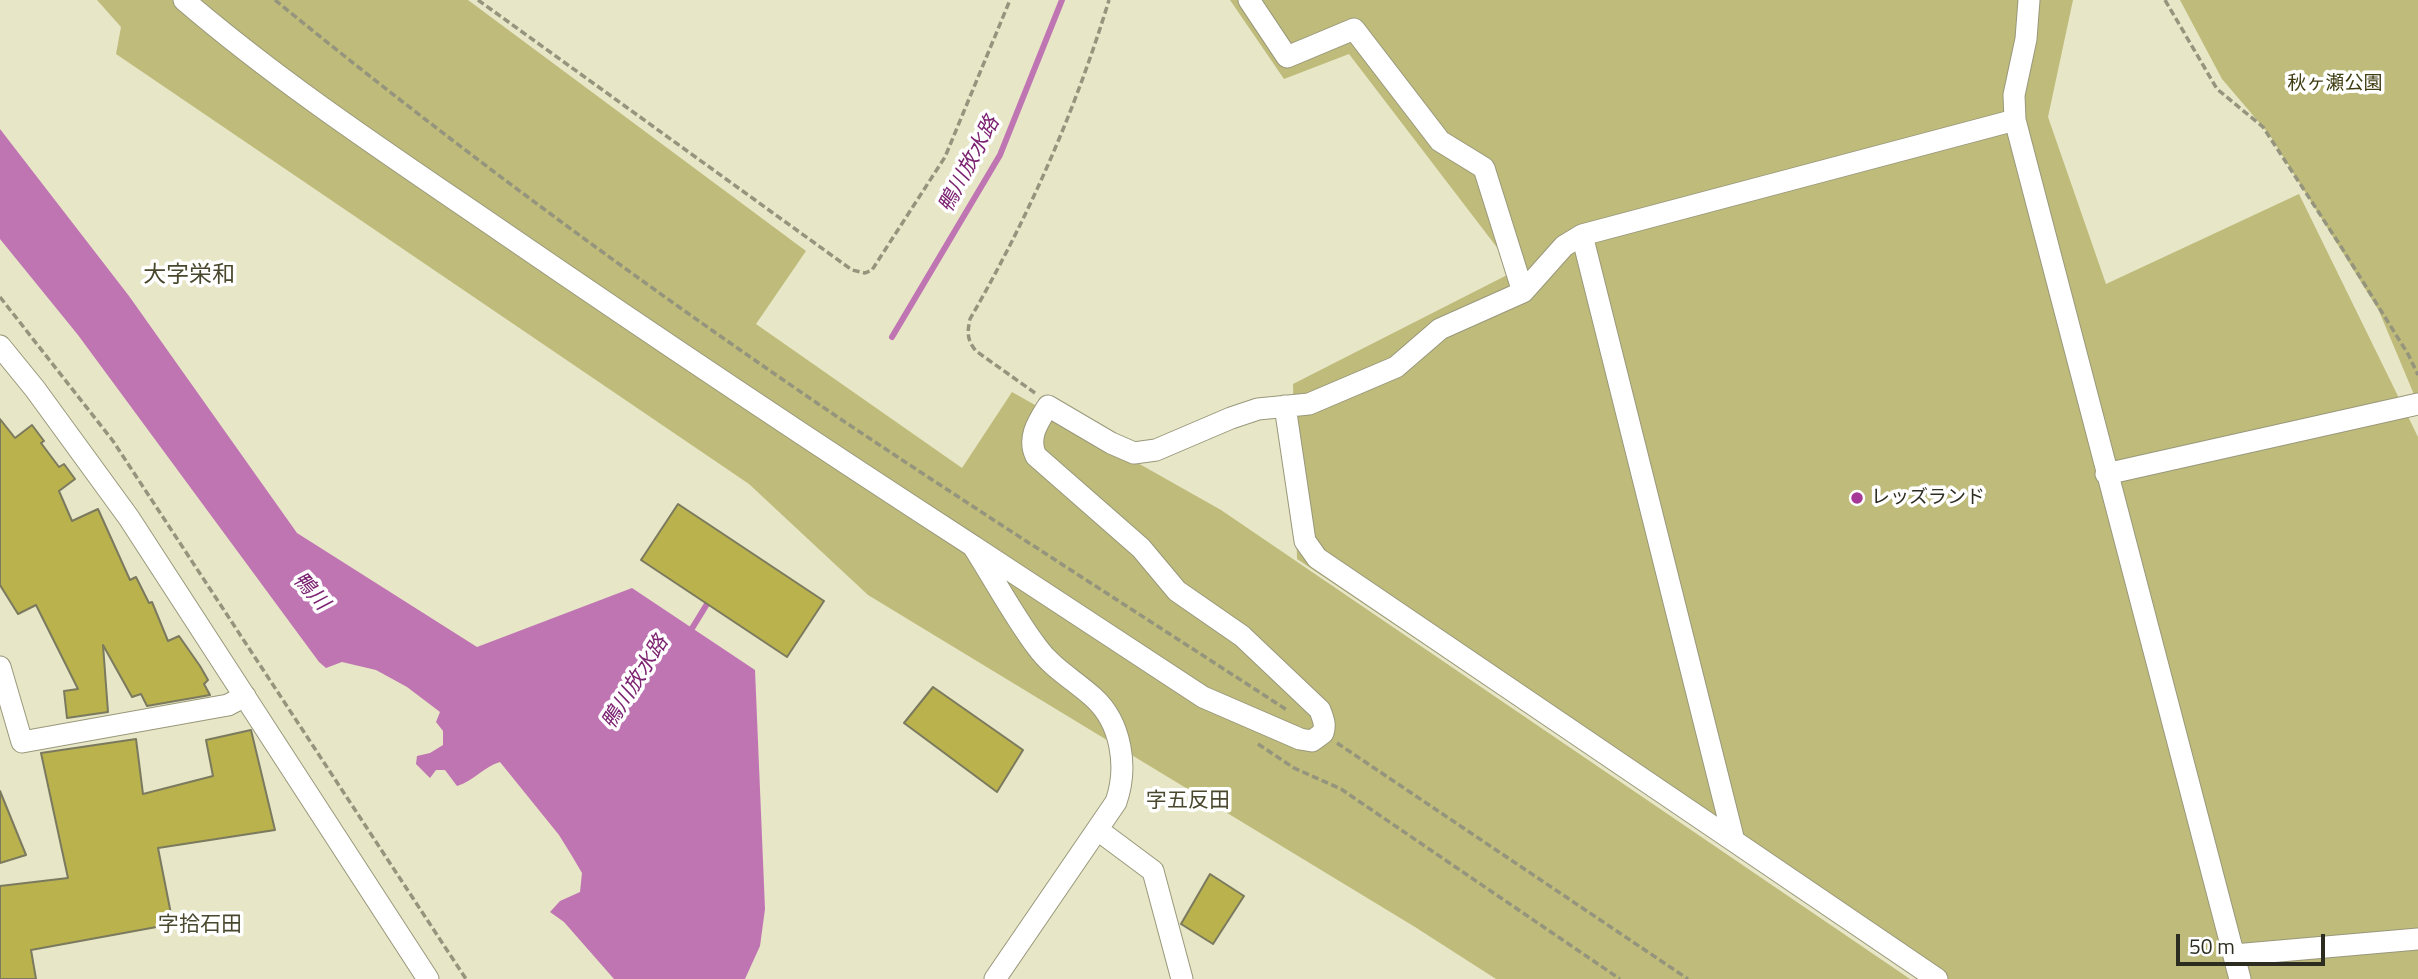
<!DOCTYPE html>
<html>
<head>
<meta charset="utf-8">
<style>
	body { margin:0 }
	#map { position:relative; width:2418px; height:979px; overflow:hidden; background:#e7e6c7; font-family:"Titillium Web",sans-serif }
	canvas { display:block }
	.scale { position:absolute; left:2176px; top:934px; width:149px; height:32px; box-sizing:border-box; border:4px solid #2d2c21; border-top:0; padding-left:9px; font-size:21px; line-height:24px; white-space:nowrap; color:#2d2c21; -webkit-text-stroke:5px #fff; paint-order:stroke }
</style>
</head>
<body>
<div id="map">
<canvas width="2418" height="979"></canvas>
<div class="scale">50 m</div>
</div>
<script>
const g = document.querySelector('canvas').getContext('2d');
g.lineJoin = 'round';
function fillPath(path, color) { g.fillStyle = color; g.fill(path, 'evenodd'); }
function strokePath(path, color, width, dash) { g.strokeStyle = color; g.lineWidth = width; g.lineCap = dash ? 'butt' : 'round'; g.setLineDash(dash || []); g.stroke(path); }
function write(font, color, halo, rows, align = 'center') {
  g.font = font + ' "Titillium Web","Noto Sans JP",sans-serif'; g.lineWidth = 7; g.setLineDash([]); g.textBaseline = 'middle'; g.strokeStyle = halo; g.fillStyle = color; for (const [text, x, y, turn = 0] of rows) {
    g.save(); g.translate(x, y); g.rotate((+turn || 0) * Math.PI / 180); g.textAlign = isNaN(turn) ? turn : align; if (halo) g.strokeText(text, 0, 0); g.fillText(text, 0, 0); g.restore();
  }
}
fillPath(new Path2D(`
	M 97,0 L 468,0 L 806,251 L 756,324 L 962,468 L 1012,392 L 1221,510 L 1910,979 L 1496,979 L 1415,927 L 868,595 L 749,484 L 116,54 L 121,27 Z
	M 1230,0 L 2073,0 L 2048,117 L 2106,284 L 2299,194 L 2418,437 L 2418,979 L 1921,979 L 1297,559 L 1293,384 L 1515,271 L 1349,54 L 1284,79 Z
	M 2180,0 L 2418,0 L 2418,404 L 2379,311 L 2269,134 L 2222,79 Z`), '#bfbb7b');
fillPath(new Path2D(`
	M 0,129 L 129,296 L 297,533 L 477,647 L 632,588 L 755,670 L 765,909 L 760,946 L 745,979 L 614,979 L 564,922 L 550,912 L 560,901 L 580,892 L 582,873 L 572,856 L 559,835 L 500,762 C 483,767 474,781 457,786 L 445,770 L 436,770 L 430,778 L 416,764 L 417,756 L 430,753 L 443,745 L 443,731 L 436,722 L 440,712 L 407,687 L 376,670 L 342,662 L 326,668 L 319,662 L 78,335 L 0,239 Z`), '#c075b3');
strokePath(new Path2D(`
	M 892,337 L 1000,155 L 1062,0
	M 688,635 L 707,604`), '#c075b3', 6);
const building = new Path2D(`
	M 0,419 L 15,438 L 32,425 L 44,441 L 41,443 L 59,467 L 64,464 L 75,479 L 59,491 L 72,521 L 98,509 L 130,580 L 136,577 L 149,603 L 152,602 L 168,641 L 179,636 L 200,666 L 208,680 L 204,684 L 210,695 L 147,706 L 141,694 L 132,697 L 103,645 L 108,712 L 67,718 L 64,691 L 78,689 L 36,605 L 18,614 L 0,585 Z
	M 678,504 L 824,601 L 787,657 L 641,560 Z
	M 933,687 L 1023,750 L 997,792 L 904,723 Z
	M 251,730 L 275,830 L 158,848 L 173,924 L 31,950 L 36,979 L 0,979 L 0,886 L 68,878 L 41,753 L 136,739 L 143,794 L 213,776 L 206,740 Z
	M 0,791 L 26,855 L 0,863 Z
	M 1210,874 L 1244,896 L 1213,944 L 1181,924 Z`);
fillPath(building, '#bab24d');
strokePath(building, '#7b7a5e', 2);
const minor = new Path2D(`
	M 184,0 C 283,85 393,157 501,231 C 657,338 814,443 973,546
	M 1249,0 L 1287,57 L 1354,29 L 1440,141 L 1484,168 L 1523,292
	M 2015,120 L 2014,95 L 2026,39 L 2029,0
	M 0,346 L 35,389 L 129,518 L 428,979
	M 1285,406 L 1305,541 L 1317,558 L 1734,841
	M 2106,474 L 2418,404
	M 0,667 L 22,742 L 228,705 L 245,696
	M 1098,830 L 1153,871 L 1182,979
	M 2234,955 L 2418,939
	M 995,979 L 1116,802 C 1128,768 1122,723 1093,697 C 1074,680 1052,668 1037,647 C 1013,615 994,579 973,546 L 1203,697 L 1300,739 L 1312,741 L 1323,733 C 1326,724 1323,719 1320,710 L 1242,636 L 1177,591 L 1141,548 L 1036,456 C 1027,438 1038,422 1048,406 L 1111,443 L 1134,453 L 1156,450 L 1231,418 L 1258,409 L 1309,404 L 1396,367 L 1440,329 L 1523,292 L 1564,246 L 1582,235
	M 1937,979 L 1734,841 L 1582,235 L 2015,120 L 2240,979`);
strokePath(minor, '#99987b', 23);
strokePath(new Path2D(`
	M 275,0 C 456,148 646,287 839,418 C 987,517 1138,613 1287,710
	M 478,0 L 852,270 L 865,273 L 872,270 L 945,157 L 1010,0
	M 2165,0 L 2217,89 L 2263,127 L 2340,245 L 2408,354 L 2418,375
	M 0,297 L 113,441 L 466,979
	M 1035,393 L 976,351 C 967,340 967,333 970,319 C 1028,218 1075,112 1109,0
	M 1337,743 L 1688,979
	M 1258,744 L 1294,768 L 1341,789 L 1620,979`), '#95947d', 3.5, [7, 3.5]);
strokePath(minor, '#fff', 21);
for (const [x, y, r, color] of [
	[1857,498,7,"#a53796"]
]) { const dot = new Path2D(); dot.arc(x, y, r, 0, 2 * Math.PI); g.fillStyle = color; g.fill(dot); strokePath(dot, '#fff', 2.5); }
write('19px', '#3f3c11', '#fff', [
	["秋ヶ瀬公園",2335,84]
]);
write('19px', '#2d2c21', '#fff', [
	["レッズランド",1871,498]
], 'left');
write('italic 21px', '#7c2371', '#fff', [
	["鴨川放水路",970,165,-62],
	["鴨川",310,592,48],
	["鴨川放水路",636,683,-58]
]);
write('21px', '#49482e', '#fff', [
	["字五反田",1188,802],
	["字拾石田",200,926]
]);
write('23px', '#49482e', '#fff', [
	["大字栄和",189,276]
]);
</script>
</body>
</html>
